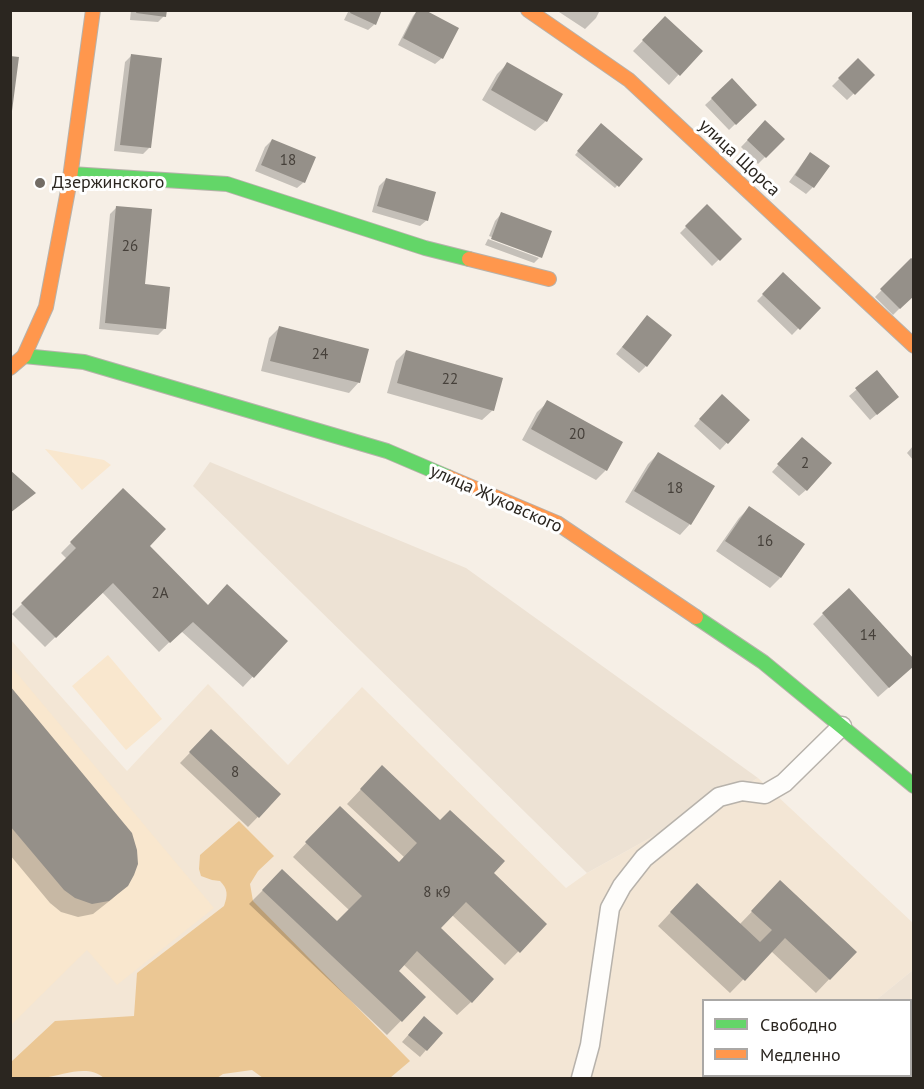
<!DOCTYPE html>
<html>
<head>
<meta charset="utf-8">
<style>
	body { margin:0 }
	#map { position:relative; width:924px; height:1089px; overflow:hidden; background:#f6efe6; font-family:"PT Sans",sans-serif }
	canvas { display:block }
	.frame { position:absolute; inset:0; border:12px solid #2b2620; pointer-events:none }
	.legend { position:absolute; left:702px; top:999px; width:210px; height:78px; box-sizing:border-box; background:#fff; border:2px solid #aaa8a6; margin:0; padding:8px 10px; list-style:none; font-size:18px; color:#2b2620 }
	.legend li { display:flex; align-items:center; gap:12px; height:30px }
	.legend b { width:30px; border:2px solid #aaa8a6 }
</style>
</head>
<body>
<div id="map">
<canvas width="924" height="1089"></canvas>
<div class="frame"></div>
<ul class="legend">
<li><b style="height:8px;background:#63d668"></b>Свободно</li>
<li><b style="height:8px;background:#ff974d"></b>Медленно</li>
</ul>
</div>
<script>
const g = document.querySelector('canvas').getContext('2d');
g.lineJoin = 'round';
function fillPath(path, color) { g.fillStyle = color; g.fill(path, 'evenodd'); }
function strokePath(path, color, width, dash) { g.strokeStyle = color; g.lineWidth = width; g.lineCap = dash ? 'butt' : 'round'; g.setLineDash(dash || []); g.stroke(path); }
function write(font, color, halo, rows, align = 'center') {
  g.font = font + ' "PT Sans",sans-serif'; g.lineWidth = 6; g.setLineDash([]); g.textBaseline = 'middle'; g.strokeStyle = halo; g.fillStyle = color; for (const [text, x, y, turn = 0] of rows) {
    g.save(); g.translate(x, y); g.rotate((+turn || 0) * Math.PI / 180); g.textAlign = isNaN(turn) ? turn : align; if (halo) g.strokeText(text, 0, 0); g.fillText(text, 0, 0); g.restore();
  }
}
fillPath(new Path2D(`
	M 10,639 L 127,771 L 208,684 L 288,765 L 362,687 L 566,888 L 587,873 L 758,778 L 913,923 L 913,970 L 876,1000 L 704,1000 L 704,1076 L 889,1076 L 891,1078 L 11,1078 Z`), '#f3e6d5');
fillPath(new Path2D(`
	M 210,462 L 466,568 L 758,778 L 587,873 L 193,486 Z
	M 913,970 L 913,1078 L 891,1078 L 889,1076 L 910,1076 L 910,1000 L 876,1000 Z`), '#ede2d4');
fillPath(new Path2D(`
	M 45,449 L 104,460 L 111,465 L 82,490 Z
	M 108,655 L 162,719 L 126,750 L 72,686 Z
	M 10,665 L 214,908 L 117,985 L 87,950 L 11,1025 Z`), '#f9e7ce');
fillPath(new Path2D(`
	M 239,821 L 274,856 L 258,871 L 250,884 L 253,901 L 410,1061 L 390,1078 L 263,1078 L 252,1070 L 223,1074 L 217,1078 L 104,1078 C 88,1064 63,1075 44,1078 C 33,1080 21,1079 11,1078 L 11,1062 L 55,1021 L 134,1016 L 137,973 L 224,906 C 228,895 228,889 220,881 L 212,880 L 201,876 L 199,869 L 200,855 Z`), '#ebc794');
fillPath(new Path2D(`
	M 131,10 L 165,10 L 164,16 L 158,22 L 130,20 Z
	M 349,10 L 380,10 L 375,24 L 368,30 L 344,20 Z
	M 418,10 L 442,58 L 435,64 L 398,45 L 413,16 Z
	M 556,10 L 600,10 L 596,18 L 585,29 Z
	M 655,28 L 679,74 L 669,85 L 633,51 Z
	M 132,55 L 149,148 L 143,154 L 114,151 L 125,62 Z
	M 858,60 L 873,75 L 847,100 L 832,86 Z
	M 507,64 L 546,121 L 535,131 L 482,100 L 497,74 Z
	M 732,80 L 755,105 L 729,130 L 705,105 Z
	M 765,122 L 783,139 L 758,164 L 741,147 Z
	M 601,125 L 641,159 L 615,188 L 575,155 Z
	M 272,140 L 304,182 L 297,188 L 255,171 L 265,147 Z
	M 810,154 L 813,187 L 806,194 L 789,182 L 804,161 Z
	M 386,179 L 427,220 L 420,226 L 372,212 L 379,186 Z
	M 707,206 L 740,239 L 712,266 L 680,233 Z
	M 116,208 L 143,286 L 165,328 L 158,335 L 99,329 L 110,214 Z
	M 501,214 L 550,232 L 539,258 L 539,255 L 489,236 L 495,221 Z
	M 488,239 L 539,258 L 534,263 L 485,245 Z
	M 911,260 L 914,294 L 893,315 L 875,297 Z
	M 783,274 L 818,308 L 792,335 L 757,301 Z
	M 641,324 L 646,366 L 639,373 L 616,354 Z
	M 279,328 L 359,382 L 349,393 L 261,371 L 269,338 Z
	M 406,351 L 493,410 L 482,420 L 387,393 L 396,361 Z
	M 877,372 L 890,403 L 870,420 L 849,396 Z
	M 548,402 L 606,470 L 596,480 L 522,440 L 537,412 Z
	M 715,402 L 748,420 L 720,450 L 694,426 Z
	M 796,445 L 806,490 L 799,496 L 772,472 Z
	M 913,446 L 914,446 L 914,461 L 907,453 Z
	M 658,454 L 690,524 L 680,535 L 625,502 L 648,464 Z
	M 123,490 L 147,546 L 207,607 L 286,641 L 243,687 L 181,631 L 159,652 L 102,592 L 45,647 L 12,614 L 67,559 L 61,553 Z
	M 749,508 L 780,578 L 770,588 L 716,551 L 739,518 Z
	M 823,614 L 905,673 L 878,697 L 813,624 Z
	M 10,688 L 127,885 L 112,899 L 93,914 L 78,917 L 61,912 L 50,903 L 10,855 Z
	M 211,731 L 279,795 L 248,827 L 180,763 Z
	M 382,767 L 545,924 L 505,965 L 452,915 L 439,928 L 471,1002 L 457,1015 L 403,964 L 397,971 L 424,997 L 387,1035 L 249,904 L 282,871 L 337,923 L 349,910 L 293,857 L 326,822 L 398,864 L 404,857 L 347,804 Z
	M 767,896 L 855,952 L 816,993 L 771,951 L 730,993 L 658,926 L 683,899 L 739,925 Z
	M 417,1025 L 426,1050 L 420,1057 L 402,1042 Z`), '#0003');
fillPath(new Path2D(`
	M 137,10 L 167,10 L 166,17 L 136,13 Z
	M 351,10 L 382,10 L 376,25 L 350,13 Z
	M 417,10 L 425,10 L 459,28 L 443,59 L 403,38 Z
	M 665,16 L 703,51 L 680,76 L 642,40 Z
	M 131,54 L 162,58 L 151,148 L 120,145 Z
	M 10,56 L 19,57 L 12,111 L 10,111 Z
	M 858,58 L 875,75 L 855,95 L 838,78 Z
	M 507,62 L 563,94 L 547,122 L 491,90 Z
	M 732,78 L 757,105 L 736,125 L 711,98 Z
	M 765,120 L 785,139 L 766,158 L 747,140 Z
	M 601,123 L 643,159 L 619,187 L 577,151 Z
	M 272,139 L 316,157 L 305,183 L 261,165 Z
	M 810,152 L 830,166 L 814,188 L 795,175 Z
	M 386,178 L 436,192 L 428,221 L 377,206 Z
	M 707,204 L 742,239 L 720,261 L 685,226 Z
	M 116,206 L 152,209 L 145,284 L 170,287 L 166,329 L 105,323 Z
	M 501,212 L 552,231 L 542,258 L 491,239 Z
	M 911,258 L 914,260 L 914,296 L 900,309 L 880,289 Z
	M 783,272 L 821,308 L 800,330 L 762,294 Z
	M 647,315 L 672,335 L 647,367 L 622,347 Z
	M 279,326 L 369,349 L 360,383 L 270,361 Z
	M 406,350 L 503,378 L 494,411 L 397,383 Z
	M 877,370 L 899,397 L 877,415 L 855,388 Z
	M 722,394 L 750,420 L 728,444 L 699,419 Z
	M 547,400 L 623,442 L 607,471 L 531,429 Z
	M 802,437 L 832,463 L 807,491 L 777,464 Z
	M 658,452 L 715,486 L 691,525 L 634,491 Z
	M 10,470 L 36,493 L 10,513 Z
	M 123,488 L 166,529 L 150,546 L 208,605 L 227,584 L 288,641 L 254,678 L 193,622 L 170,643 L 113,583 L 56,638 L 21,603 L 76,548 L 70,542 Z
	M 749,506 L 805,544 L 781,578 L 725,541 Z
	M 849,588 L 914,659 L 914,666 L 889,688 L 822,613 Z
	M 10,686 L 132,833 L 137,850 L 138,864 L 134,875 L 128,886 L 109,901 L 92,904 L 75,898 L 64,890 L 10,826 Z
	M 211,729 L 281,794 L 259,818 L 189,752 Z
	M 382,765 L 440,820 L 450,810 L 505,861 L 494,873 L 547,924 L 520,953 L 466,902 L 441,928 L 494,979 L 472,1003 L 417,951 L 399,971 L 426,997 L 402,1022 L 262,890 L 282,869 L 337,921 L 362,896 L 305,842 L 340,806 L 399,862 L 417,843 L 360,789 Z
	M 780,880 L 857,952 L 830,980 L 785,938 L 745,981 L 670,912 L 697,883 L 760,942 L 772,930 L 751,911 Z
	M 424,1016 L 443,1033 L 427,1051 L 408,1035 Z`), '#959089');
const street = new Path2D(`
	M 581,1078 L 590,1045 L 610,908 L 622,886 L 644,858 L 719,797 L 742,791 L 765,794 L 784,783 L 842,726`);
const fast = new Path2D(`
	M 71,174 L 227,184 L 425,248 L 469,259
	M 24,356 L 84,362 L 387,451 L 448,477
	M 696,617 L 763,662 L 914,786`);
const slow = new Path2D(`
	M 528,10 L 629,80 L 914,346
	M 469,259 L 549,279
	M 10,368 L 24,356 L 46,307 L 69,185 L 93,10
	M 448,477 L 557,523 L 696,617`);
strokePath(street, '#b7b2ab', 21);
strokePath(fast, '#b7b2ab', 16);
strokePath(slow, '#b7b2ab', 16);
strokePath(street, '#fefdfb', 18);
strokePath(fast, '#63d668', 14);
strokePath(slow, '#ff974d', 14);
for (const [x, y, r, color] of [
	[40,183,6,"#726c65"]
]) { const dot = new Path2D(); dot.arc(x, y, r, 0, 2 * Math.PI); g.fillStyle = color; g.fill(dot); strokePath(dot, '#fff', 2); }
write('15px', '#46403a', null, [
	["18",288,161],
	["26",130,247],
	["24",320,355],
	["22",450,380],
	["20",577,435],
	["2",805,464],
	["18",675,489],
	["16",765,542],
	["2А",160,594],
	["14",868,636],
	["8",235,773],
	["8 к9",437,893]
]);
write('18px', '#2b2620', '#fff', [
	["улица Щорса",739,158,43],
	["улица Жуковского",496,499,24]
]);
write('18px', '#2b2620', '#fff', [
	["Дзержинского",52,183]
], 'left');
</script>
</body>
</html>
